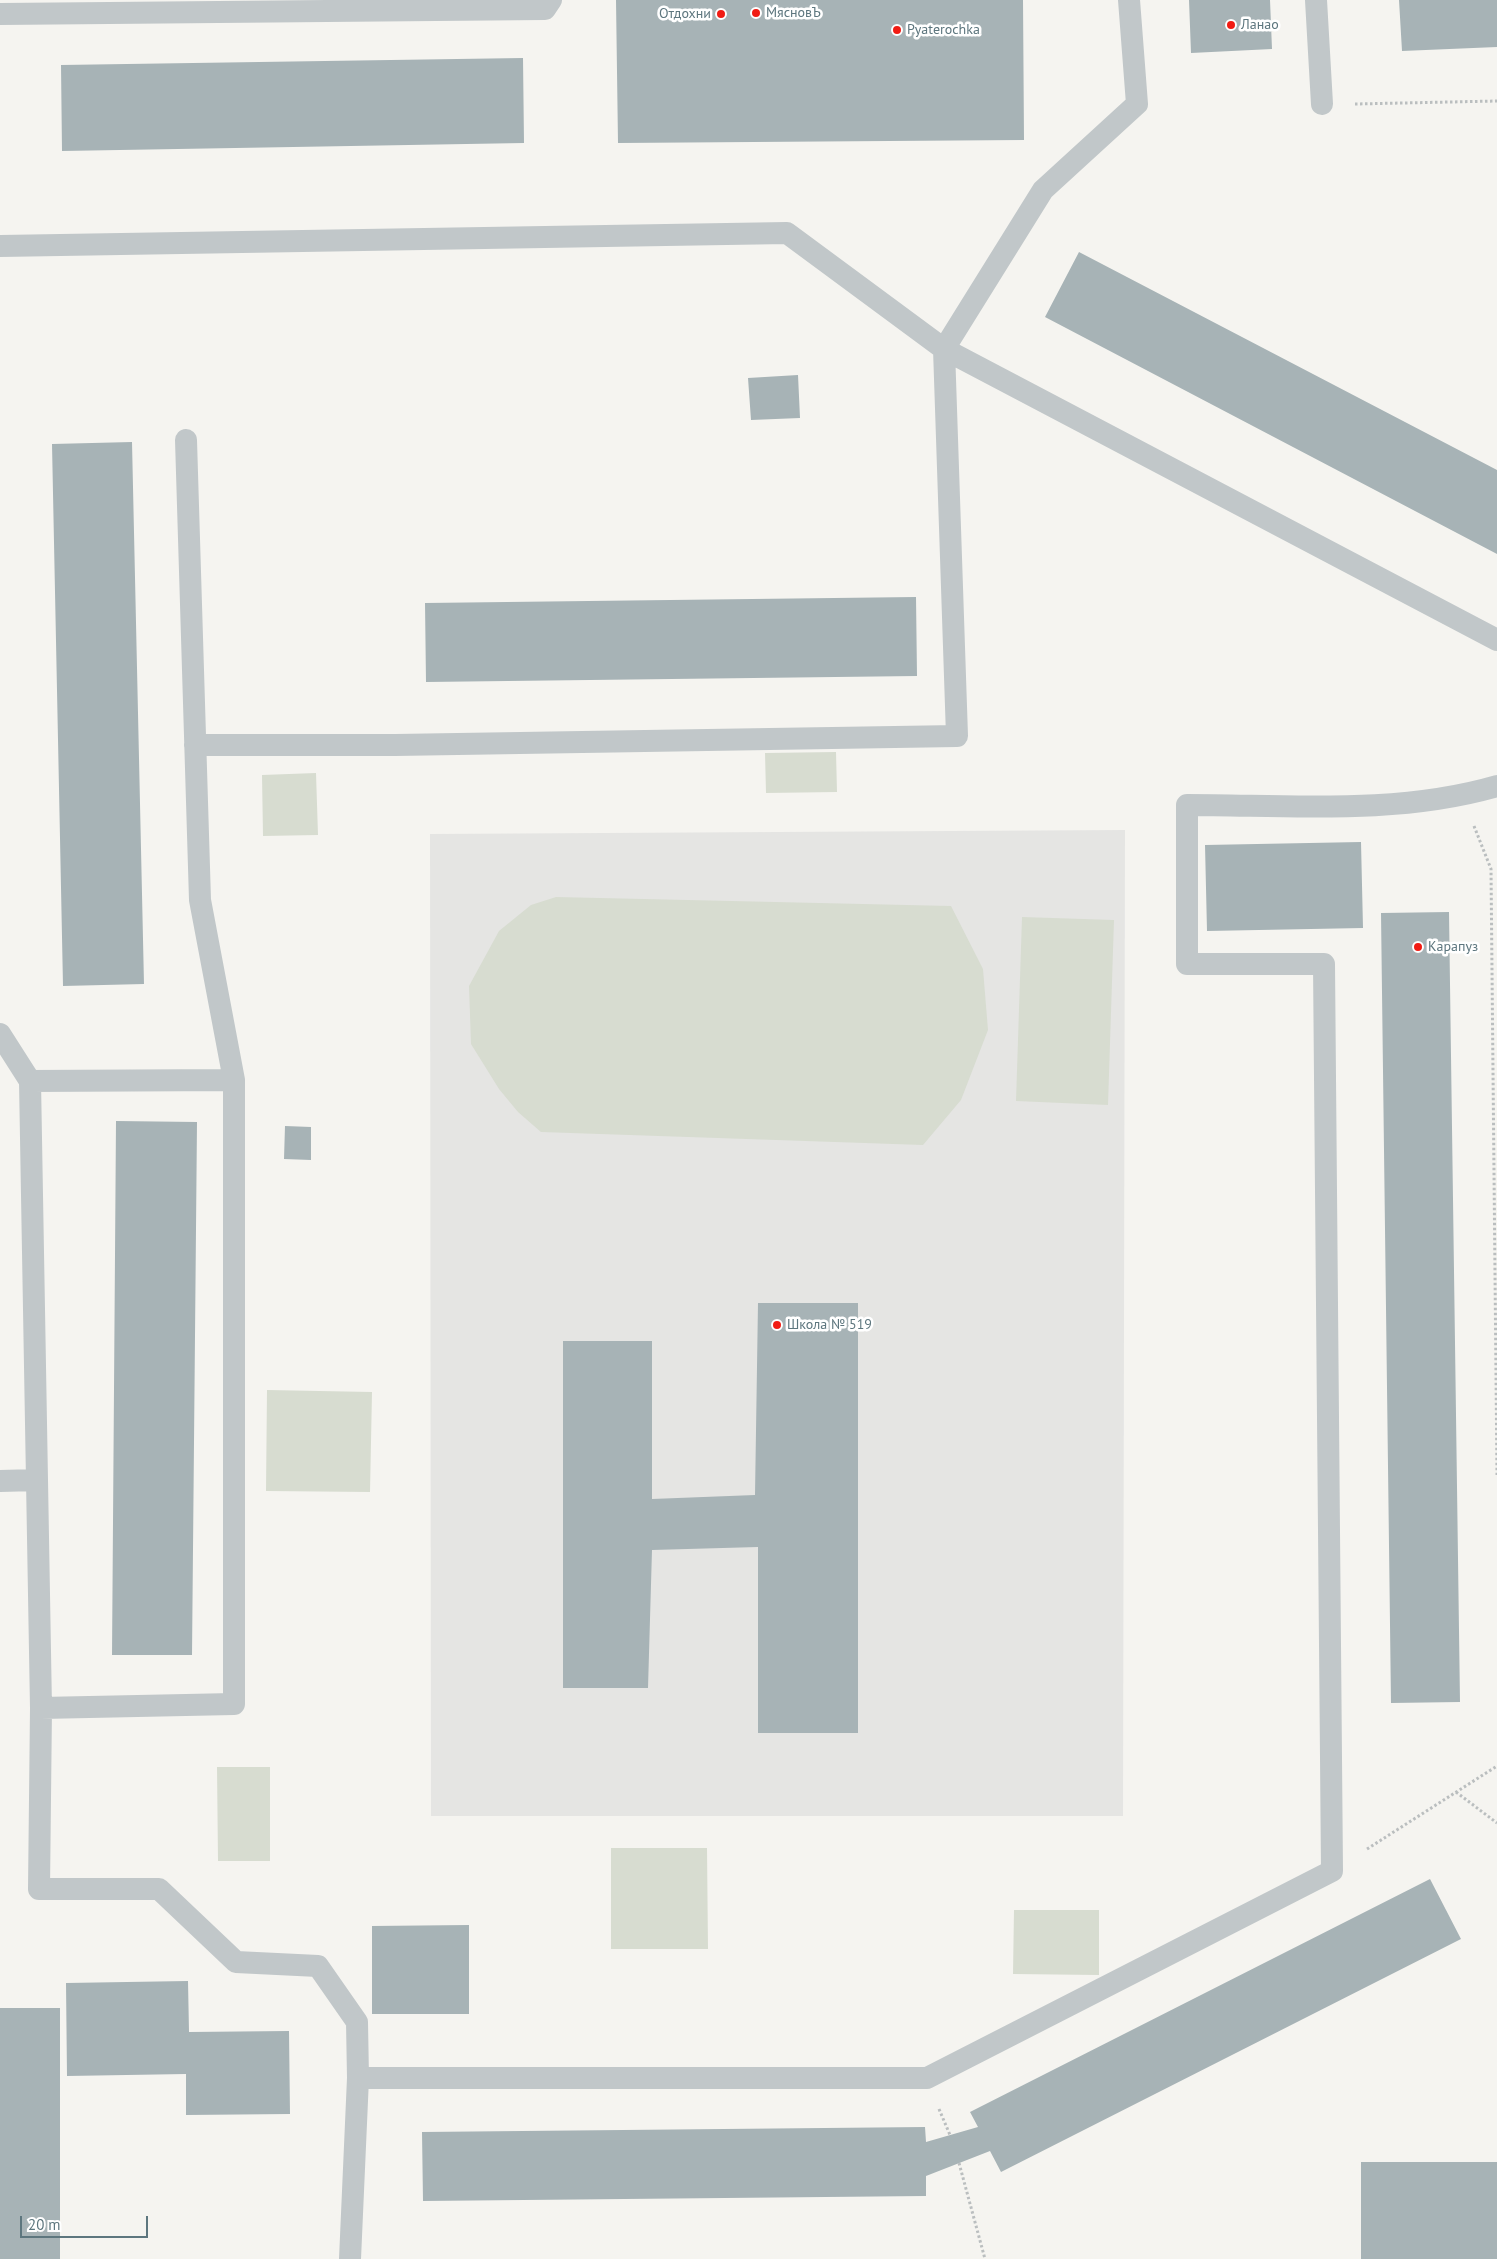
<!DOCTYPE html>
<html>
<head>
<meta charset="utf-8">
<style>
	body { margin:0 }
	#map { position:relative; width:1497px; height:2259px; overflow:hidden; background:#f5f4f0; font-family:"PT Sans",sans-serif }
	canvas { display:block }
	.scale { position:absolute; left:20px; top:2216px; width:128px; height:22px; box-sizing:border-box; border:2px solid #5d767e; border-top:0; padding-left:6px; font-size:15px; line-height:18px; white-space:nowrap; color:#5d767e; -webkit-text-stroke:4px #fff; paint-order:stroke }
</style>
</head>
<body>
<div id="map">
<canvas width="1497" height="2259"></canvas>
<div class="scale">20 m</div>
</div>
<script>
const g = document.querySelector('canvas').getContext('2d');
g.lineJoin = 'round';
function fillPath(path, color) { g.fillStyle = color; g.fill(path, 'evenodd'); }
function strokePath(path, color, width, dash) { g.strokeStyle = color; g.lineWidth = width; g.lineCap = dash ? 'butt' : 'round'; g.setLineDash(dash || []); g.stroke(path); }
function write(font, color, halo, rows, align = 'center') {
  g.font = font + ' "PT Sans",sans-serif'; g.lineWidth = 5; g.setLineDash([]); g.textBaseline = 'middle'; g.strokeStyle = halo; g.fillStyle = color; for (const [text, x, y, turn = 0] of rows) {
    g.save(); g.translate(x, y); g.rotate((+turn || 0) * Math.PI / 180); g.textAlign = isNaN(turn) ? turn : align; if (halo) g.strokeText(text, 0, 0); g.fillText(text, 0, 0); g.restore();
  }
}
fillPath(new Path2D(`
	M 1125,830 L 1123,1816 L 431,1816 L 430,834 Z`), '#e5e5e3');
fillPath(new Path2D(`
	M 836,752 L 837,792 L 766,793 L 765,753 Z
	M 316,773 L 318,835 L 263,836 L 262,775 Z
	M 556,897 L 951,906 L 983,969 L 988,1030 L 961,1100 L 923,1145 L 541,1132 L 518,1112 L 499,1089 L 471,1044 L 469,986 L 499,931 L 531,905 Z
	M 1022,917 L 1114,920 L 1108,1105 L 1016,1101 Z
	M 267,1390 L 372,1392 L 370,1492 L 266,1491 Z
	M 217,1767 L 270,1767 L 270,1861 L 218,1861 Z
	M 611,1848 L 707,1848 L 708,1949 L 611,1949 Z
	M 1014,1910 L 1099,1910 L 1099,1975 L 1013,1974 Z`), '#d7dcd0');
fillPath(new Path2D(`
	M 616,0 L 1023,0 L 1024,140 L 618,143 Z
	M 1189,0 L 1270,0 L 1272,49 L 1191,53 Z
	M 1399,0 L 1497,0 L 1497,47 L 1402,51 Z
	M 523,58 L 524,143 L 62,151 L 61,65 Z
	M 1079,252 L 1497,470 L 1497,554 L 1045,317 Z
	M 798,375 L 800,418 L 751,420 L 748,378 Z
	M 132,442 L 144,984 L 63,986 L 52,444 Z
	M 916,597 L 917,676 L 426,682 L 425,603 Z
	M 1361,842 L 1363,928 L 1207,931 L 1205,845 Z
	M 1449,912 L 1460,1702 L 1391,1703 L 1381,913 Z
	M 116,1121 L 197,1122 L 192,1655 L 112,1655 Z
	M 285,1126 L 311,1127 L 311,1160 L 284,1159 Z
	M 758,1303 L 858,1303 L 858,1733 L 758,1733 L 758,1547 L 652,1550 L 648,1688 L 563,1688 L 563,1341 L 652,1341 L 652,1499 L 755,1495 Z
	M 1430,1879 L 1461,1939 L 1001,2172 L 990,2151 L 926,2176 L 926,2196 L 423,2201 L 422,2132 L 925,2127 L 926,2142 L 978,2127 L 970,2112 Z
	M 469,1925 L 469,2014 L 372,2014 L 372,1926 Z
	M 188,1981 L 189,2032 L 289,2031 L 290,2114 L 186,2115 L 186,2074 L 67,2076 L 66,1983 Z
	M 0,2008 L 60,2008 L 60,2259 L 0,2259 Z
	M 1361,2162 L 1497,2162 L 1497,2259 L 1361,2259 Z`), '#a7b3b6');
strokePath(new Path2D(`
	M 1355,104 L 1497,101
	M 1474,826 L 1491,869 L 1497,1475
	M 1456,1792 L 1497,1823
	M 1367,1849 L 1497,1766
	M 939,2109 L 950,2135
	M 959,2163 L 985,2259`), '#babebf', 3, [2.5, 2.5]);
strokePath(new Path2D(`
	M 1316,0 L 1322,104
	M 0,14 L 545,9 L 551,0
	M 0,246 L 787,233 L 944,349 L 1497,640
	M 186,440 L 200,900 L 234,1080
	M 195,745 L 395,745 L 957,736 L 944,349 L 1043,190 L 1137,104 L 1129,0
	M 0,1034 L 30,1081 L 41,1708 L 234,1704 L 234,1080 L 30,1081
	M 0,1481 L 37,1480
	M 41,1708 L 39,1889 L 159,1889 L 236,1962 L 318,1966 L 357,2022 L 358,2078 L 350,2259
	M 358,2078 L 927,2078 L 1332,1871 L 1324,964 L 1187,964 L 1187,805 C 1290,805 1397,815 1497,786`), '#c1c7c9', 22);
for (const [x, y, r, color] of [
	[756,13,5,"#f11b13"],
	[721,14,5,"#f11b13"],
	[1231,25,5,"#f11b13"],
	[897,30,5,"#f11b13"],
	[1418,947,5,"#f11b13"],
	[777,1325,5,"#f11b13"]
]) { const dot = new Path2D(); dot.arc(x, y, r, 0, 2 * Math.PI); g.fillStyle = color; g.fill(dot); strokePath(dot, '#fff', 2); }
write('14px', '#5d767e', '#fff', [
	["МясновЪ",766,13],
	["Отдохни",711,14,"right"],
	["Ланао",1241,25],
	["Pyaterochka",907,30],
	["Карапуз",1428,947],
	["Школа № 519",787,1325]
], 'left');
</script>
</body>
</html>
